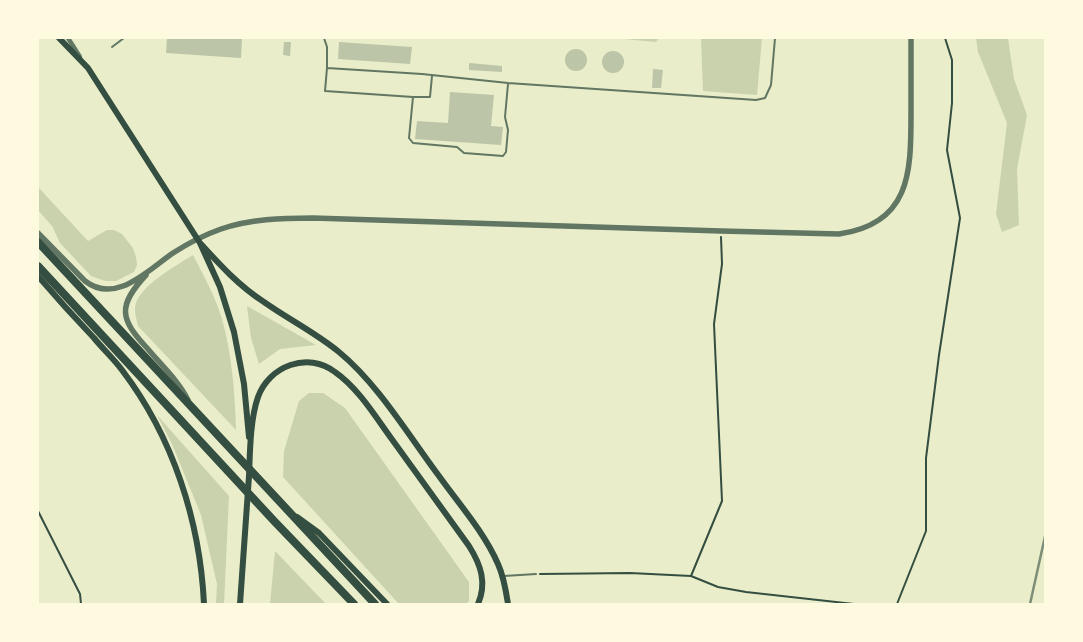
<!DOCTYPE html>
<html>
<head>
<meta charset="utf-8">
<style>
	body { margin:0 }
	#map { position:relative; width:1083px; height:642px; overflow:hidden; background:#e9edc9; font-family:"Exo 2",sans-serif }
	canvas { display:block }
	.frame { position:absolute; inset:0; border:39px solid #fefae0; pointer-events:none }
</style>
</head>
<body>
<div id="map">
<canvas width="1083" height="642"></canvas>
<div class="frame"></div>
</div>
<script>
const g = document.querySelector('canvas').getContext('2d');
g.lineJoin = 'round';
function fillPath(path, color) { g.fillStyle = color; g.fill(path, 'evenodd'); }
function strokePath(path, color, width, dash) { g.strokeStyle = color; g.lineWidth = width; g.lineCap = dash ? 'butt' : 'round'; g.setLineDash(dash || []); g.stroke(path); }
fillPath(new Path2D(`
	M 613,38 L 659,38 L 656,42 Z
	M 701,38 L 762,38 L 757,95 L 703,91 Z
	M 976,38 L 1008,38 L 1014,79 L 1027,115 L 1017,169 L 1019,225 L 1002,232 L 996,214 L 1007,123 L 978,52 Z
	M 38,187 L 88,241 L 107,230 L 114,230 L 122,234 L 133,248 L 136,257 L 137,265 L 134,272 L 116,281 L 105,281 L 91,276 L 60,243 L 52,226 L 38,210 Z
	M 193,255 C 204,276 215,296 222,319 C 232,355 235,393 236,430 L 138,326 C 137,321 135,315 135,310 C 134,288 176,266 193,255 Z
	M 247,306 L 316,345 L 280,349 L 259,364 L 251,338 Z
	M 309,393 L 323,393 L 345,408 L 469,582 L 469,601 L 466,604 L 399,604 L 283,477 L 284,451 L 299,401 Z
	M 157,415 L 229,496 L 224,604 L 216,604 L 217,584 L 201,515 L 172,444 Z
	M 275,551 L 326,604 L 270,604 Z`), '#cad2ad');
fillPath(new Path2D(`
	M 167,38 L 242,39 L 241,58 L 166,53 Z
	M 284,42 L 291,42 L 290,56 L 283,55 Z
	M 339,42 L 412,47 L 410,64 L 338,59 Z
	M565 60a11 11 0 1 1 22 0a11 11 0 1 1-22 0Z
	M602 62a11 11 0 1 1 22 0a11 11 0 1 1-22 0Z
	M 469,63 L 502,66 L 502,72 L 469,70 Z
	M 653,69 L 663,70 L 661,88 L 652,88 Z
	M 450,92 L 494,95 L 491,126 L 503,127 L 501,145 L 415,139 L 417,121 L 448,123 Z`), '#bcc5a7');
strokePath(new Path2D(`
	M 38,511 L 80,594 L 81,604
	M 540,574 L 630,573 L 691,576 L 718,587 L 746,592 L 854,604
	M 691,576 L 722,501 L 714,324 L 722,264 L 721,237
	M 897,604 L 926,531 L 926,458 L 939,355 L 960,218 L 947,150 L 952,103 L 952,60 L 945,38`), '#344e41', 2);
strokePath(new Path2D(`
	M 324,38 L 327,47 L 327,68 L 422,74 L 508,83 L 756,100 L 765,98 L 771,85 L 775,38
	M 112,47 L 124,38
	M 327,68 L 325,91 L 413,97
	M 432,76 L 430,97 L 413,97 L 409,138 L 413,143 L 457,147 L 464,153 L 503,156 L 506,152 L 508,130 L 505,117 L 508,84
	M 504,576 L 536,574`), '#617663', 2);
strokePath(new Path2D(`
	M 68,38 L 80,57`), '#617663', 4.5);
strokePath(new Path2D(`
	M 38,233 L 85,281 C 116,305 148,270 173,253 C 187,244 204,235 221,229 C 250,219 282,218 313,218 L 721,231 L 839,234 C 910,224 911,173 911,115 C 911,89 911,63 911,38
	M 146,275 C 117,306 120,319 147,348 C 161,365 178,380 188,400`), '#617663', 5.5);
strokePath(new Path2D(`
	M 59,38 L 88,68 L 200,243 L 220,287 L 234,332 L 244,384 L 249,437
	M 200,243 C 220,265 239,286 264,302 C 288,319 316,333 339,352 C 378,384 409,436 439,476 C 459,504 484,532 498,564 C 504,577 506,591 508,604
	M 38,276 C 56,297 75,318 94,338 C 103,349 114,359 122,370 C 173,437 200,521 204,604
	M 297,517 L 319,533 L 387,604
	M 240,604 C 243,562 246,519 249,476 C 250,452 250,420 258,397 C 269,366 308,351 335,372 C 358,388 375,416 391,438 C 417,474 443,510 469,546 C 481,565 487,583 478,604`), '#344e41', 6);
strokePath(new Path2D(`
	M 38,242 L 375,604
	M 38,266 L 275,522 L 354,604`), '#344e41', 8);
strokePath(new Path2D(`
	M 1030,604 L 1046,532`), '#7c8e77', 2.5);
</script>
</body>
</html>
